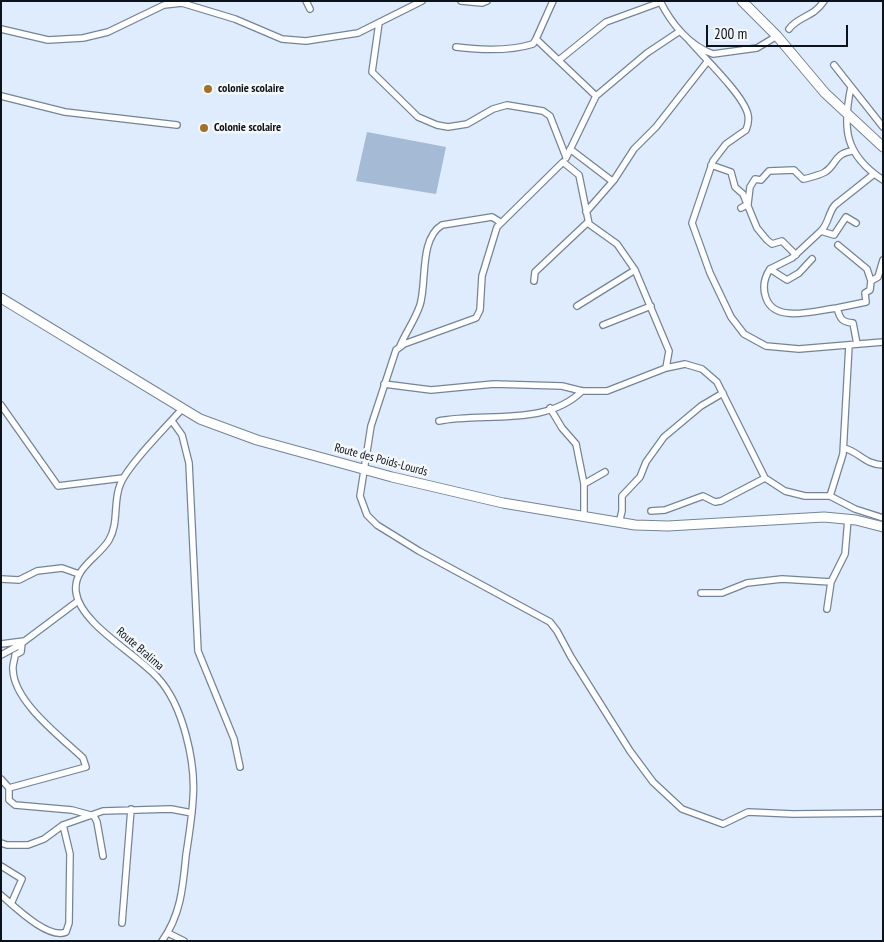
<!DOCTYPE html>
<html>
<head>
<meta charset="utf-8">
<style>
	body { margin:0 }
	#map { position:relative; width:884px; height:942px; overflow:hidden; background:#deecfd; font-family:"PT Sans Narrow",sans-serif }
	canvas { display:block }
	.frame { position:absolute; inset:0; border:2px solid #0c1219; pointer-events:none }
	.scale { position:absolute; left:706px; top:25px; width:142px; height:22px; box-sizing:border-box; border:2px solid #0c1219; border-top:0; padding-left:6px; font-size:15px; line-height:18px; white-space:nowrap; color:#0c1219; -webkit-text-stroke:4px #f4f8fc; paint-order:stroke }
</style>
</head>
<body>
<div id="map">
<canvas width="884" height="942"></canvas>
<div class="frame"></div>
<div class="scale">200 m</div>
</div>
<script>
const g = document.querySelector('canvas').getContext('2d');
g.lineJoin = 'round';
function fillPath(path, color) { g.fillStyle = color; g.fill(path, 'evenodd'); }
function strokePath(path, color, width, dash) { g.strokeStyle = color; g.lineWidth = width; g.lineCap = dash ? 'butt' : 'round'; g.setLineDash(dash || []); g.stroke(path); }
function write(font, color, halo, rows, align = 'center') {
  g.font = font + ' "PT Sans Narrow",sans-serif'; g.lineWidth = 5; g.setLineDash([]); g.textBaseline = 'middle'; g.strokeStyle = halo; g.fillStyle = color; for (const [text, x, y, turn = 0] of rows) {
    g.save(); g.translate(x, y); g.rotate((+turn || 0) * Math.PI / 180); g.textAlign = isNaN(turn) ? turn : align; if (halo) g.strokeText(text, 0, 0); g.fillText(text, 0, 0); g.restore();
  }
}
fillPath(new Path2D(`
	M 367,132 L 446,147 L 436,194 L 356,181 Z`), '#a4bad5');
const street = new Path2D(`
	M 306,1 L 310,9
	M 461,1 L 482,3 L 487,1
	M 553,1 L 536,39 L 596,96 L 566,158
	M 660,1 C 671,23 689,46 713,54 L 757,48 L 777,36
	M 379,23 L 372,72 L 418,117 L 437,125 L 448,127 L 467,124 L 493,109 L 507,105 L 543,111 L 550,116 L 566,157
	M 1,29 L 48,40 L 83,38 L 108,32 L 164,5 L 182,3 L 235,19 L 282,39 L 306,41 L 358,33 L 422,1
	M 789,29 C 798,16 813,18 824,1
	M 688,39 C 702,56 744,95 748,115 C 749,120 748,125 746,130 L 726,144 L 713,161 L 692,223 L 710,273 L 731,317 L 744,334 L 766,346 L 799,349 L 883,342
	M 456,47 C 480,50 510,51 533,44 L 536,39
	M 559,60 L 606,22 L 661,2
	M 834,65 L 883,127
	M 851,87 C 842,129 845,155 883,180
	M 1,96 L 65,112 L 177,125
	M 596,96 L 647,53 L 680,31
	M 570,149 L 612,181
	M 711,165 L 731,172 L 735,187 L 743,194 L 757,228 L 767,240 L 772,244 L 782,241 L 796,255
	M 741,208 L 748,204 L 750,187 L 755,179 L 761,180 L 769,171 L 794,170 L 803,179 C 805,179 823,174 825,172 C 837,165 833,154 852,151
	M 586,212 L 614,180 L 634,149 L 656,127 L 707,62
	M 856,223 L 846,217 L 834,235 L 821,231 L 792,258 L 770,269 C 764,278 762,287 766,298 C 775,324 817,310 837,308 C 840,319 842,322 853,323 L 857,344
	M 821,231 C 829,223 828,213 835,205 L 874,174
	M 838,245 L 867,269 L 871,281
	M 770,269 L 787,280 L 799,273 L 812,259
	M 534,281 L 535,272 L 588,222
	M 577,306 L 635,270
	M 837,308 L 866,302 L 865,293 L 870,290 L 871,281 L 878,277 L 883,260
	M 603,325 L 651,306
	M 400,346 C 406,332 415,320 420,305 C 427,283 419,239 442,225 L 492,217 L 500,222
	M 666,368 L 669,351 L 635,270 L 617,244 L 589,224 L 579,175 L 563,162 L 497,227 L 482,276 L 480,310 L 476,318 L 404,344 L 396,350 L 371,426 L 360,496 L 367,515 L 377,525 L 419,551 L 550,622 L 557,631 L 571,657 L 630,751 L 653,782 L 682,809 L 723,824 L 748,812 L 793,814 L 883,813
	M 384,384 L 431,390 L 494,384 L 562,386 L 582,391 L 607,391 L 666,368 L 685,364 L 702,369 L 717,382 L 765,478 L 785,491 L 805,496 L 830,496 L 855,509 L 883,518
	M 1,405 L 58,486 L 123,478
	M 550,408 L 562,428 L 576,444 L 584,484
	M 172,421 L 182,435 L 189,463 L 198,651 L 234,739 L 240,767
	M 439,421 C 484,412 546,427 582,391
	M 844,448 C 859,452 866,465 883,465
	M 830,496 L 843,454 L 849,345
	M 651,511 L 665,510 L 703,496 L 715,502 L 721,501 L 765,478
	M 584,517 L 584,484 L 605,472
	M 619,523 L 622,511 L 622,496 L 640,477 L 646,462 L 664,437 L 701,406 L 723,393
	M 1,579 L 19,580 L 37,571 L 62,568 L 79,574
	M 701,593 L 722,593 L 747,583 L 782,579 L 831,582
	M 827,609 L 831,582 L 845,554 L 848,519
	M 1,644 L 24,641
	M 1,655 L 18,646 L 78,601
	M 1,779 L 9,788 L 86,767 L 83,758 C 61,737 14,702 13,670 C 12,665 15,660 15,655 L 21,652 L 22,643
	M 9,788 L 9,800 L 15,805 L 72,810 L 94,816 L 97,822 L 103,856
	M 1,843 L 7,845 L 28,845 L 44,839 L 63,825 L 103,811 L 171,809 L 192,813
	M 1,866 L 22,879 L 11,904
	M 1,895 C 14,906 48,940 66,932 L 69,923 L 70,854 L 63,825
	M 122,923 L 131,809
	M 168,933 L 184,941
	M 162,941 C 181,915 183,886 186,855 C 189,836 192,817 193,799 C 196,763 183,705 158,678 C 137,654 80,624 76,592 C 73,568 98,558 109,540 C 119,523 113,502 120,485 C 127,466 167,426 182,409`);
const secondary = new Path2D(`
	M 742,1 L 777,36 L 825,93 L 883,147
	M 1,298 L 200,419 L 257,440 L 392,477 L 503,503 L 635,525 L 668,526 L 824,517 L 856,520 L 883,527`);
strokePath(street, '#748497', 8);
strokePath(secondary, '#748497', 11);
strokePath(street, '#fff', 5.5);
strokePath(secondary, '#fff', 9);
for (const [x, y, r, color] of [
	[208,89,5,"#a17125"],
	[204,128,5,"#a17125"]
]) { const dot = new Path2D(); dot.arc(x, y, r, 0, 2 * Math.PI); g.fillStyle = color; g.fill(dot); strokePath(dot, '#f4f8fc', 2); }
write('bold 12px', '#0c1219', '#f4f8fc', [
	["colonie scolaire",218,89],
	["Colonie scolaire",214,128]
], 'left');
write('12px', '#0c1219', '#f4f8fc', [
	["Route des Poids-Lourds",381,460,15],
	["Route Bralima",140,649,41]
]);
</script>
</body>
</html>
